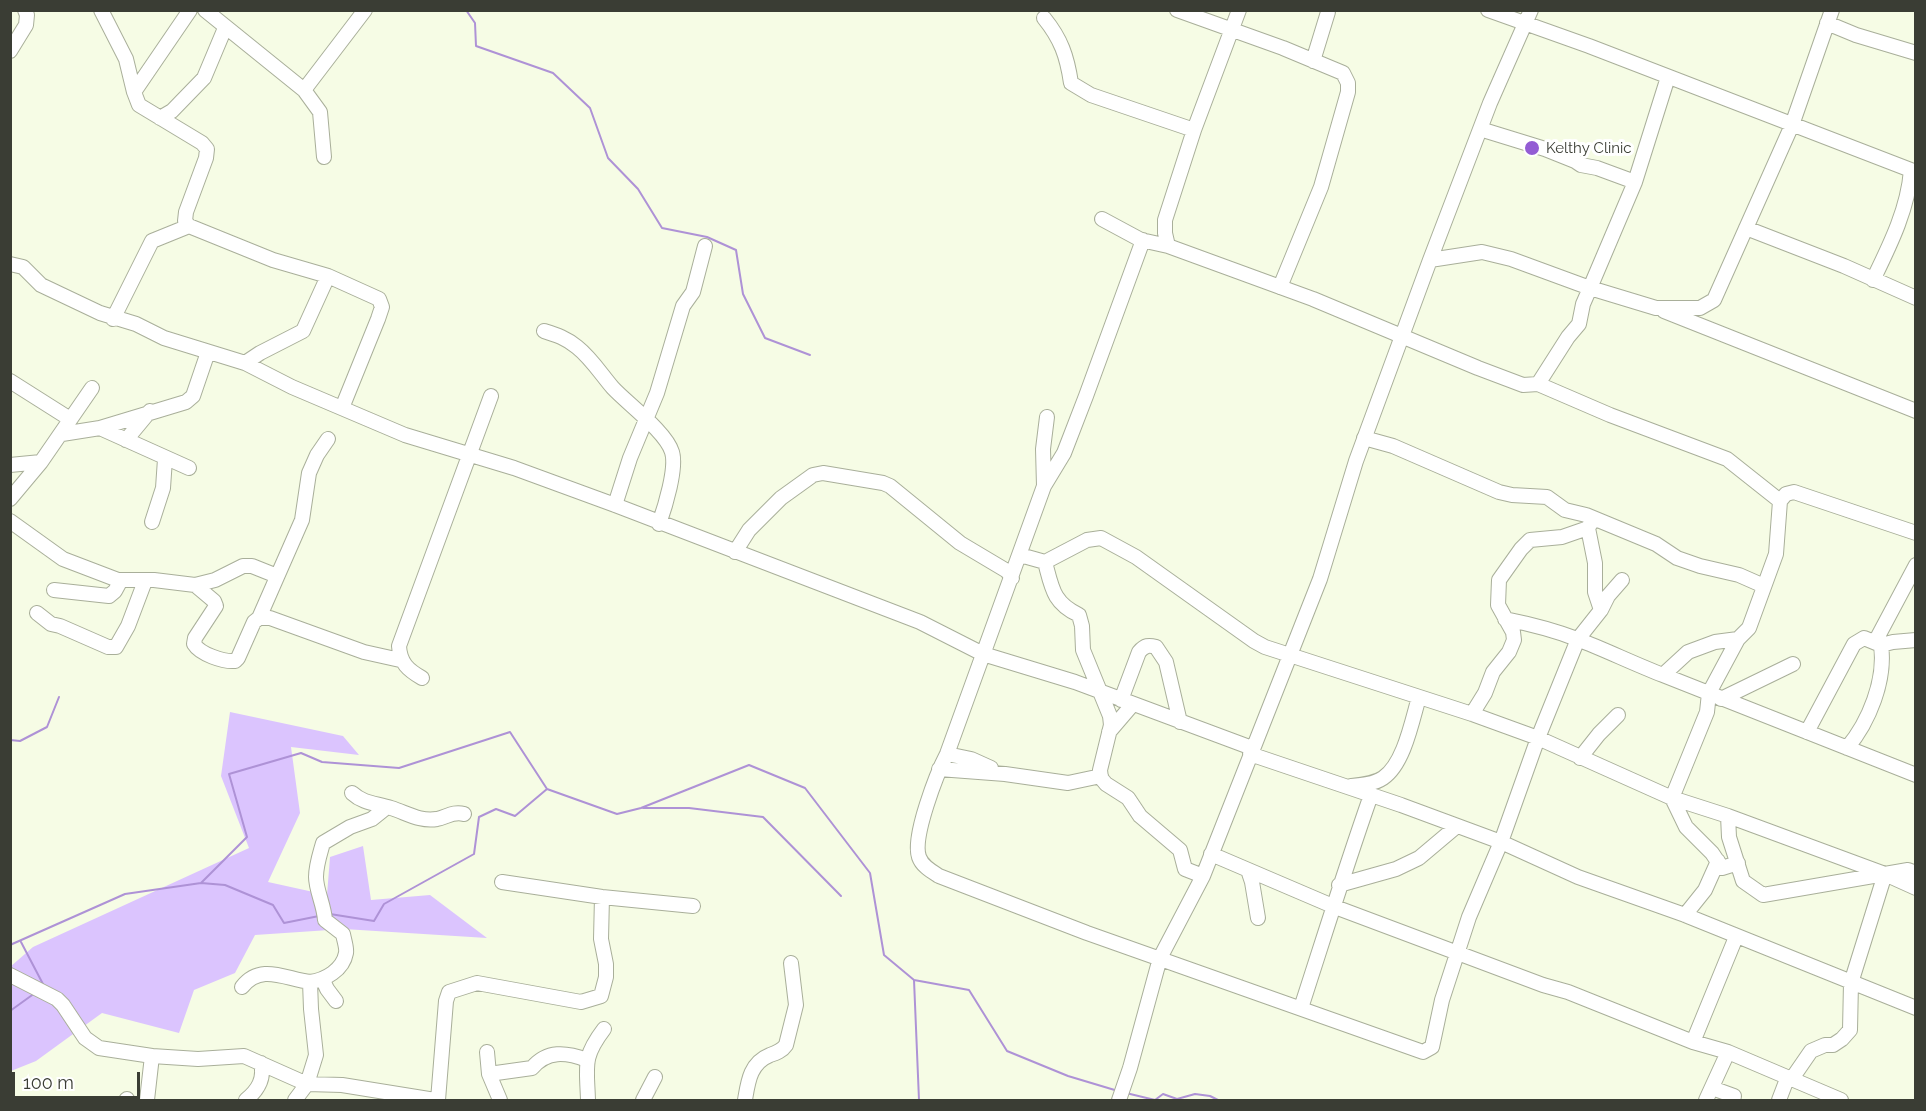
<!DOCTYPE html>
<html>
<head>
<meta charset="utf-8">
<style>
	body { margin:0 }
	#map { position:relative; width:1926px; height:1111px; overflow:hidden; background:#f6fce5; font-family:Raleway,sans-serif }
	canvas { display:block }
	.frame { position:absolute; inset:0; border:12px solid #3a3d34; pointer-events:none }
	.scale { position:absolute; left:12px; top:1072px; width:128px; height:27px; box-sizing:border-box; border:3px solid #3a3d34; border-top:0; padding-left:8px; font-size:18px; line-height:21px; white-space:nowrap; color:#3a3d34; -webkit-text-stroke:4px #fff; paint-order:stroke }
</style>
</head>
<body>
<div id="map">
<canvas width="1926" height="1111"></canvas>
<div class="frame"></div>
<div class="scale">100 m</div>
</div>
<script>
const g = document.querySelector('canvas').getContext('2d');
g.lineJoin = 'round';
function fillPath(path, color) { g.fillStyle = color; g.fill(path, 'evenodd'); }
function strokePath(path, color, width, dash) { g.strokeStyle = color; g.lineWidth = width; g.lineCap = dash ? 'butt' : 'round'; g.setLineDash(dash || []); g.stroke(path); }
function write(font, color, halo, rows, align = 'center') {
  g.font = font + ' Raleway,sans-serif'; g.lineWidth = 6; g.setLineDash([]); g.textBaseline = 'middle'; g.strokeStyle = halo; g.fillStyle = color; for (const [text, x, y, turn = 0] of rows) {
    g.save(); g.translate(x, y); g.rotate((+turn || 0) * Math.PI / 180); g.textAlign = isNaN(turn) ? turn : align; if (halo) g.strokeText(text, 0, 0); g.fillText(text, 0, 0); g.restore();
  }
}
fillPath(new Path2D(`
	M 230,712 L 343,736 L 359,755 L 291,747 L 300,813 L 268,882 L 327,895 L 330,857 L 363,846 L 371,900 L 430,895 L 487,938 L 344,929 L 255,935 L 235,973 L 194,990 L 179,1033 L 102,1013 L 36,1061 L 11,1071 L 10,967 L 33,947 L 249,848 L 221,776 Z`), '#dbc4fe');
strokePath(new Path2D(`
	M 466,10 L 475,23 L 476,46 L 553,73 L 590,108 L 608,158 L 638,189 L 662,228 L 707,237 L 736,250 L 743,294 L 765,338 L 810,355
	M 10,740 L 20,741 L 47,727 L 59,697
	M 643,808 L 689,808 L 763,817 L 841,896
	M 201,883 L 225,885 L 273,905 L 284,923 L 319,916
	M 330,914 L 374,921 L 384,904 L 474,854 L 479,817 L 496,809 L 515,816 L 547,789
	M 21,942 L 44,986
	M 10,945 L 125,894 L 201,883 L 247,837 L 229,774 L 301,753 L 322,762 L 399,768 L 510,732 L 547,789 L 617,814 L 641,808 L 749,765 L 805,788 L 870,873 L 884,955 L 914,980 L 919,1100
	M 914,980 L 969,990 L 1007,1051 L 1068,1076 L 1118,1091
	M 10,1011 L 35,993
	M 1126,1093 L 1155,1100 L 1163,1094 L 1177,1099 L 1195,1094 L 1210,1096 L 1218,1100`), '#ae92d6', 2);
const minor = new Path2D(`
	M 101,10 L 126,59 L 134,92 L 139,105 L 202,143 L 207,149 L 206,158 L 186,212 L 185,221 L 189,226 L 273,260 L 328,276 L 379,299 L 382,307 L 378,319 L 342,408
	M 205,10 L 304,90 L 320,112 L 324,157
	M 1177,10 L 1283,48 L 1343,73 L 1348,83 L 1348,92 L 1321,187 L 1280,287
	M 1239,10 L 1194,130 L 1165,220 L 1165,233 L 1168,246 L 1313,299 L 1478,368 L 1523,385 L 1538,384 L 1568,337 L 1579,324 L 1583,304 L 1590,288 L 1656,308 L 1700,308 L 1714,300 L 1792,125 L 1832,10
	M 1488,10 L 1589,46 L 1916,172
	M 1044,18 C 1061,39 1067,56 1071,83 L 1091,95 L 1194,130
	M 1827,23 L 1856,35 L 1916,53
	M 10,51 L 26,25 L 27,15 L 25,10
	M 1313,61 L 1328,12
	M 304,90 L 365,10
	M 134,92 L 190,10
	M 160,118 L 172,111 L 204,78 L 225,28
	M 1480,129 L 1545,149 L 1575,161 L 1581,165 L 1597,168 L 1635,182
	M 1102,219 L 1141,240 L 1168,246
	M 1746,228 L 1844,266 L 1916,298
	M 1143,240 L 1086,396 L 1064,453 L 1044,486 L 947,754 C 937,773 912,837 919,857 C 922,866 931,871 939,876 L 1087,933 L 1423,1052 L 1432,1047 L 1442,1000 L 1469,917 L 1501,842 L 1538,738 L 1672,798 L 1728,816 L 1885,874 L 1916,888
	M 1430,260 L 1482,252 L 1511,259 L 1590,288 L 1635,182 L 1668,77
	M 10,264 L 23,267 L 41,285 L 100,313 L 136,324 L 164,338 L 245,363 L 292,387 L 405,435 L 514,468 L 615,505 L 920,622 L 983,654 L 1075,682 L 1252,748
	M 1873,280 C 1890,245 1908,209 1911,170
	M 1664,311 L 1916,411
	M 113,319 L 152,241 L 189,226
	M 544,331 C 557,335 566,338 577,347 C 591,358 601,374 613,388 C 628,404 666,432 672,452 C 677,468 665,507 659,524
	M 245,363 L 260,353 L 303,331 L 328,276
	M 10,381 L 70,419
	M 1538,384 L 1610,415 L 1727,459 L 1780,501
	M 100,428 L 189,468
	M 62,434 L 100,428 L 186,402 L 193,396 L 208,352
	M 1364,438 L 1393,446 L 1499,492 L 1512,495 L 1547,497 L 1565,510 L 1586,515 L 1656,544 L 1677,558 L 1700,566 L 1739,575 L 1764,586
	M 126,440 L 150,411
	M 10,465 L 41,462
	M 1044,486 L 1043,449 L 1047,417
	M 10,499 L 41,462 L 92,388
	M 615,505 L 630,458 L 657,393 L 683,306 L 693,292 L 705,246
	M 10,521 L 63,559 L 118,580 L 154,580 L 195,585 L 215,580 L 243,566 L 252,566 L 277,576
	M 152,522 L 163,488 L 165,459
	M 1588,528 L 1595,563 L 1595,592 L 1601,610
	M 735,552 L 749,530 L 781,498 L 813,475 L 823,473 L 883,483 L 890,486 L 960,543 L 1007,571 L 1012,578
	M 1020,555 L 1045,562 C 1052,588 1053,603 1079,615 L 1082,626 L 1083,650 L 1110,716 L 1111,725 L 1100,770 L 1101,778 L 1106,784 L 1128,798 L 1140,816 L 1180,850 L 1185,869 L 1203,876
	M 1045,562 L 1087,540 L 1101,538 L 1136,557 L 1254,641 L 1265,647 L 1472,714 L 1538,738 L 1578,639 L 1601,610 L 1608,596 L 1622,580
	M 195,585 L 214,601 L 216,606 L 195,638 L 194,644 C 200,654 223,662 235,661 L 238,658 L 254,622 L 259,618 L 270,618 L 364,652 L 400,660
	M 54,590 L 109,596 L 115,591 L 121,580
	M 37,613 L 51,624 L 60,626 L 108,647 L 116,647 L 128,626 L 145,581
	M 259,618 L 302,520 L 309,473 L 317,455 L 328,439
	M 1505,619 C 1530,624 1554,630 1577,639 C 1606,650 1634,664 1663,675 L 1688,652 L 1715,642 L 1738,639
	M 1875,642 L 1916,565
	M 1881,645 L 1893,642 L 1916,640
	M 1663,675 L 1916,775
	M 422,678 C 408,670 400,663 399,646 L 491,396
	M 1721,699 L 1793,664
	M 1121,700 L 1139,652 C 1145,645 1149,645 1156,647 L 1166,662 L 1180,722
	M 1472,714 L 1485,693 L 1493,672 L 1509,652 L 1514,640 L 1513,632 L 1498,605 L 1499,580 L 1521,549 L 1530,540 L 1562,537 L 1588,528 L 1593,519
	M 1109,732 L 1133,704
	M 1807,732 L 1854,644 L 1864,638 L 1881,645 C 1886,680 1869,722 1847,748
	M 947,754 L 971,759 L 991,768
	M 1250,754 L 1401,805 L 1501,842 L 1578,877 L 1685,915 L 1916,1008
	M 1580,758 L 1599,734 L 1618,715
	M 939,769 L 1005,774 L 1068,783 L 1101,776
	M 1351,786 C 1362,785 1374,784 1383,778 C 1404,764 1412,721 1419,697
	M 352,793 C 364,804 376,803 391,808 C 407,813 420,822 437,819 C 447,817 453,811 464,814
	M 1728,816 L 1729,837 L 1743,881 L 1763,895 L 1908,870 L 1916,873
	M 1211,854 L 1335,907 L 1543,985 L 1568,992 L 1693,1042 L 1728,1052 L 1841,1100
	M 1738,863 L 1722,868 L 1712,853 L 1686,827 L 1672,798 L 1707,712 L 1709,693 L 1738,639 L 1749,628 L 1776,554 L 1780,501 L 1786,494 L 1794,492 L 1916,533
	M 1248,870 L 1252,882 L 1258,918
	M 502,882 L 602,897 L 693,906
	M 1339,885 L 1396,869 L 1419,858 L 1457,826
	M 1685,915 L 1705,890 L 1718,861
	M 10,975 L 57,999 L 63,1005 L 85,1038 L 99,1048 L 152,1056
	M 323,980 L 327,989 L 336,1001
	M 310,982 C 325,980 343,970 346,953 C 347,948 344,940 343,934 L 325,920 C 324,905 316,890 316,877 C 316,865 320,854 323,843 L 350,827 L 372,819 L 387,807
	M 1301,1008 C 1324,937 1346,866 1371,795
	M 1693,1042 L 1736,937
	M 487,1052 L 489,1074 L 500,1100
	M 489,1074 L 532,1068 C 547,1050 566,1052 587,1060
	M 1791,1080 L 1811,1051 L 1825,1045 L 1833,1045 L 1842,1039 L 1850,1030 L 1851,983 L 1885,874
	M 1712,1088 L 1734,1096 L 1733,1100
	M 126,1100 L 127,1099
	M 147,1100 L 152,1056 L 198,1059 L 244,1056 L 307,1084 L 316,1055 L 311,1009 L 310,982 C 285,979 261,963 242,987
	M 246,1100 C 258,1090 265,1079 261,1063
	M 295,1100 L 307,1084 L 342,1085 L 435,1100
	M 438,1100 L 446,1001 L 449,992 L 477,983 L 581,1002 L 601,996 L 606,977 L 606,964 L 601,939 L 602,897
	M 588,1100 C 587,1066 582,1058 604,1029
	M 643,1100 L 655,1077
	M 745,1100 C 748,1082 750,1063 770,1055 C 776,1053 782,1051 786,1045 L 796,1005 L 791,963
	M 1119,1100 L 1130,1068 L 1160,958 L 1203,876 L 1320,579 L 1356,461 L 1430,260 L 1490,103 L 1531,10
	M 1706,1100 L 1728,1052
	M 1779,1100 L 1787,1079`);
strokePath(minor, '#a9af9a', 16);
strokePath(minor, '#fff', 14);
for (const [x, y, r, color] of [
	[1532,148,8,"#935cd4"]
]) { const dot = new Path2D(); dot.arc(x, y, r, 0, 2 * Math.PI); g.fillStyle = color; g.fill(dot); strokePath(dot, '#fff', 2); }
write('15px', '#3a3d34', '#fff', [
	["Kelthy Clinic",1546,148]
], 'left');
</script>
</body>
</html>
